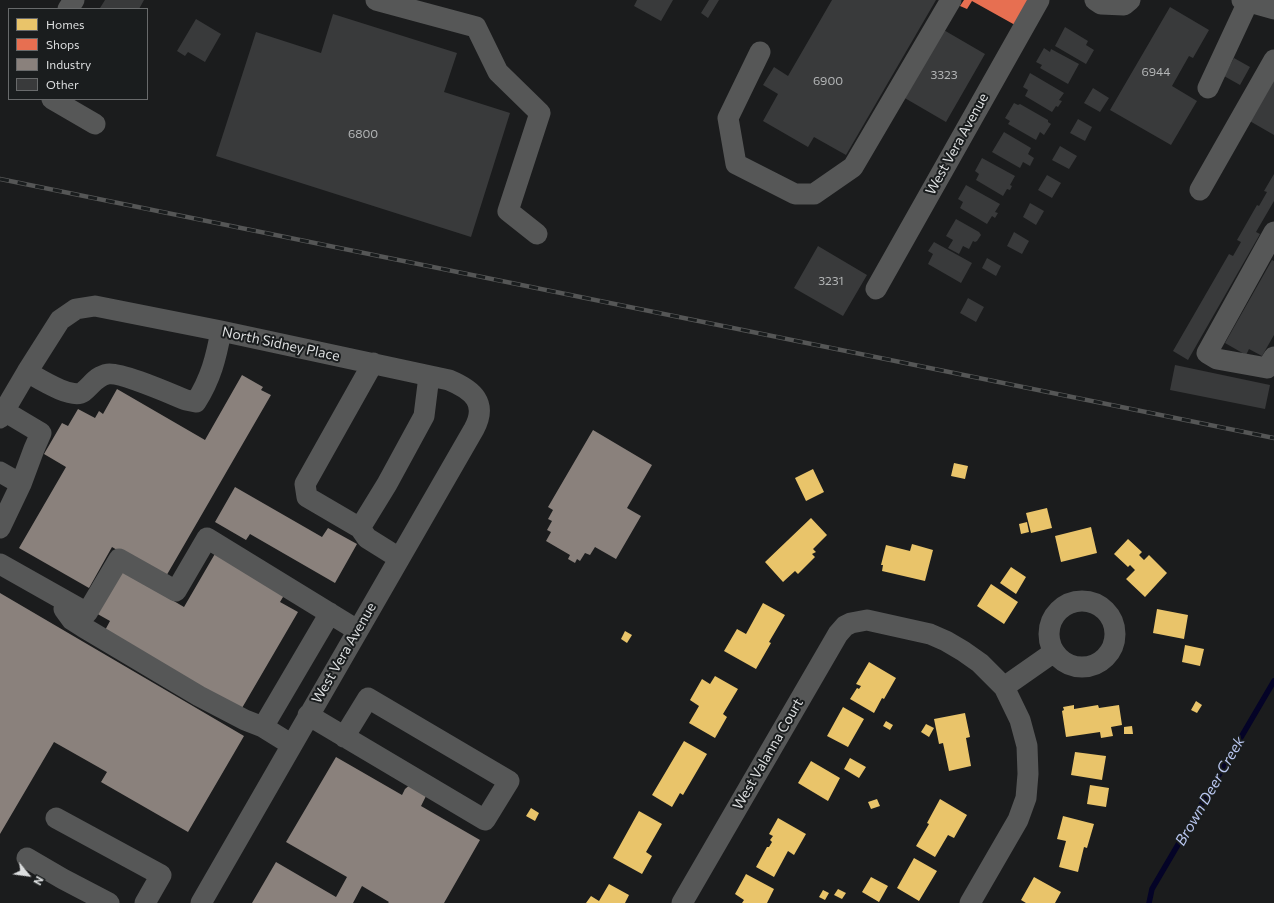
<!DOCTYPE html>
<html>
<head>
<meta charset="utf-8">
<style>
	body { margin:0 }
	#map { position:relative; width:1274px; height:903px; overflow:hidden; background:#1b1c1d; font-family:Commissioner,sans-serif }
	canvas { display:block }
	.legend { position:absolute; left:8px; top:8px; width:140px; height:92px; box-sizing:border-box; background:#1a1d1e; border:1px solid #686a6b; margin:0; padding:5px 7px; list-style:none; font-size:12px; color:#dcdedf }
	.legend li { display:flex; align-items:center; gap:8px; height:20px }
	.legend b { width:20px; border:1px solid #686a6b }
	.north { position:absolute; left:8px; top:855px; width:40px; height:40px; -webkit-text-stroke:3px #1a1d1e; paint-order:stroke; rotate:119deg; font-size:11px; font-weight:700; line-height:16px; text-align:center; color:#dcdedf }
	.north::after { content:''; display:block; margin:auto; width:14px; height:18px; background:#dcdedf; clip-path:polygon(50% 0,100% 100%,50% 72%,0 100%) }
</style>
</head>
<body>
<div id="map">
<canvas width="1274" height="903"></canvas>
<ul class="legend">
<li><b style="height:11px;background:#e9c46a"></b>Homes</li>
<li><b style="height:11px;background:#e76f51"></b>Shops</li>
<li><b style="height:11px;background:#8a817c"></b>Industry</li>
<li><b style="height:11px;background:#393a3b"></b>Other</li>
</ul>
<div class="north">N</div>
</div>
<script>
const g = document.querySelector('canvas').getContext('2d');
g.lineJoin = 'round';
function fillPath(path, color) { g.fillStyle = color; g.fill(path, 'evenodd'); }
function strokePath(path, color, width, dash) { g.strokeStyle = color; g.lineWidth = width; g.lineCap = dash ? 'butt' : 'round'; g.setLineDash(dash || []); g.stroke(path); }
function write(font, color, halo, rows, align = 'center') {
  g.font = font + ' Commissioner,sans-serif'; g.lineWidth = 4; g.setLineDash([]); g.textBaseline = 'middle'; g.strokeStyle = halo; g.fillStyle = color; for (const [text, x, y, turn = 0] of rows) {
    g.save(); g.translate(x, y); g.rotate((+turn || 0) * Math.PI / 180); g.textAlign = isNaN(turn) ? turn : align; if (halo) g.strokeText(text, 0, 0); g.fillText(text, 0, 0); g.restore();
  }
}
fillPath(new Path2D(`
	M 954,463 L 968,466 L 965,479 L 951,476 Z
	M 813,469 L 824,492 L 806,501 L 795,478 Z
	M 1047,508 L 1052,528 L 1031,533 L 1026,513 Z
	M 811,518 L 827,535 L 813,549 L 816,552 L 812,554 L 815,557 L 798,574 L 795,571 L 783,582 L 765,562 Z
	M 1027,522 L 1029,532 L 1021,534 L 1019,524 Z
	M 1091,527 L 1097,553 L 1061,562 L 1055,536 Z
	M 1128,539 L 1142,552 L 1139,555 L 1144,560 L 1149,555 L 1167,573 L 1145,597 L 1126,579 L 1135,570 L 1130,565 L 1128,567 L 1114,554 Z
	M 912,544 L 933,550 L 925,581 L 882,571 L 883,565 L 881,565 L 886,545 L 910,551 Z
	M 1011,567 L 1026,577 L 1016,594 L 1000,583 Z
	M 991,584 L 1018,602 L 1004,624 L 977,606 Z
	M 763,603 L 785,615 L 769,642 L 771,643 L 756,669 L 724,651 L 737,629 L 746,634 Z
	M 1157,609 L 1188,615 L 1184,639 L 1153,633 Z
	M 625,631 L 632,635 L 627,643 L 621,639 Z
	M 1185,645 L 1204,649 L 1200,666 L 1182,662 Z
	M 869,662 L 896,678 L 884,699 L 882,698 L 874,713 L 850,699 L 857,688 L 859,689 L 861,686 L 856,684 Z
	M 715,676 L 738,689 L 723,714 L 727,717 L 715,738 L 689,723 L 699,706 L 690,700 L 702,679 L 710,684 Z
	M 1196,701 L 1202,705 L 1197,713 L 1191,710 Z
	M 1074,705 L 1074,709 L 1098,705 L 1099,708 L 1119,705 L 1122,725 L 1111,727 L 1113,736 L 1101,738 L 1100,732 L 1066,737 L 1062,711 L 1064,710 L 1063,707 Z
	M 843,707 L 864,719 L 848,747 L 827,736 Z
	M 965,713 L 970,737 L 966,738 L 971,766 L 949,771 L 943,743 L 939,744 L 934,719 Z
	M 886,721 L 893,725 L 890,730 L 883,726 Z
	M 926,724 L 934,728 L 929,737 L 921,732 Z
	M 1132,726 L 1133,734 L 1124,734 L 1124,727 Z
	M 684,741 L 707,754 L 683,795 L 680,793 L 672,807 L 652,795 Z
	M 1075,752 L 1106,756 L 1102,780 L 1071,775 Z
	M 850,758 L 866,767 L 859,778 L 844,769 Z
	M 811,761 L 840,778 L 828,801 L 798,783 Z
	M 1090,785 L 1109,788 L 1106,807 L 1087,804 Z
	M 877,799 L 880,806 L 871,809 L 868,802 Z
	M 940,799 L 967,815 L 954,838 L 948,835 L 935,857 L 916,846 L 929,824 L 927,823 Z
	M 531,808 L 539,813 L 535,821 L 526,816 Z
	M 639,811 L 662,824 L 646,852 L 652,856 L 642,874 L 613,858 Z
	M 1063,816 L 1094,824 L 1087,848 L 1084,847 L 1078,872 L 1059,867 L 1066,841 L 1057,839 Z
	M 778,818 L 806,834 L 794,855 L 788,851 L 774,877 L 756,867 L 767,847 L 769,847 L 772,842 L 770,840 L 773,836 L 769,834 Z
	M 914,858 L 937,871 L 919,901 L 897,888 Z
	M 746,874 L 774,889 L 767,903 L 742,903 L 744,900 L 735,894 Z
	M 871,877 L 888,886 L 879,902 L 862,892 Z
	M 1034,877 L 1061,892 L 1055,903 L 1026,903 L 1021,900 Z
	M 609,884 L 629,895 L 625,903 L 586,903 L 591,896 L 599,901 Z
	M 838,889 L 846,893 L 842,899 L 834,895 Z
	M 823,890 L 829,893 L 825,900 L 819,897 Z`), '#e9c46a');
fillPath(new Path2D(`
	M 964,0 L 1030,0 L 1015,25 L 972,1 L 967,9 L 960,6 Z`), '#e76f51');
fillPath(new Path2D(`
	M 242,375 L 263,387 L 261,390 L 271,395 L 165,578 L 112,547 L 89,588 L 19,548 L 66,467 L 44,454 L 62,423 L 68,426 L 78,409 L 95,418 L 99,411 L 103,414 L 117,389 L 205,440 Z
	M 593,430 L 652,465 L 627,508 L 641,516 L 616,559 L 595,547 L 590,555 L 585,553 L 580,561 L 577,559 L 575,563 L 568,559 L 570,555 L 546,541 L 551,532 L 547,530 L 552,521 L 548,519 L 553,510 L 548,507 Z
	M 235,487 L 322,537 L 328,528 L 357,544 L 335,583 L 250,534 L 246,540 L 215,522 Z
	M 216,552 L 286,592 L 280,602 L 298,612 L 242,708 L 103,634 L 110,621 L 94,612 L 119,569 L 184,607 Z
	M 0,593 L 244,736 L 188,832 L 101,782 L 107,772 L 54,742 L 0,834 Z
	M 336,757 L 402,795 L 405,789 L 412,783 L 428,792 L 421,806 L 480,840 L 444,903 L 388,903 L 389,902 L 362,886 L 353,903 L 252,903 L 276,862 L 336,897 L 347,877 L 286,842 Z`), '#8a817c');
strokePath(new Path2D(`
	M 1149,903 L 1152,889 L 1274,681`), '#040327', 5.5);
fillPath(new Path2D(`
	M 105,0 L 144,0 L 139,9 L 102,9 L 100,8 Z
	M 637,0 L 673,0 L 661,21 L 634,6 Z
	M 709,0 L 719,0 L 708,18 L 701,13 Z
	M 832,0 L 936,0 L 846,155 L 814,137 L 808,147 L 763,121 L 778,94 L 763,85 L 774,67 L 788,76 Z
	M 1170,7 L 1209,30 L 1193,58 L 1189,56 L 1172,86 L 1197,101 L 1171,145 L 1110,110 Z
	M 333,14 L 457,53 L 444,92 L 510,113 L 471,237 L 216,156 L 256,32 L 321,53 Z
	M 196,19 L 221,34 L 205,62 L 188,52 L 185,56 L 177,51 Z
	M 1065,27 L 1088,41 L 1086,45 L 1094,50 L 1086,64 L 1055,46 Z
	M 942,29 L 985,54 L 946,122 L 903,97 Z
	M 1044,48 L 1050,52 L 1051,49 L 1079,64 L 1068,84 L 1040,68 L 1042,65 L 1036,62 Z
	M 1234,58 L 1250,67 L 1240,85 L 1224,76 Z
	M 1030,73 L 1064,93 L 1059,100 L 1062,101 L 1058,107 L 1056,106 L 1052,112 L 1025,96 L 1028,90 L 1023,87 Z
	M 1274,75 L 1274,135 L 1248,120 Z
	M 1093,88 L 1109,98 L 1100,112 L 1084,103 Z
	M 1014,103 L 1018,105 L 1020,104 L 1048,120 L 1048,122 L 1051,124 L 1044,135 L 1040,132 L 1036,140 L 1008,124 L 1010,121 L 1005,118 Z
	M 1078,119 L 1092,127 L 1085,141 L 1070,133 Z
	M 1004,132 L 1031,148 L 1028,154 L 1034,158 L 1030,166 L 1023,162 L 1020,168 L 992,152 Z
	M 1060,146 L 1077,156 L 1069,169 L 1052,160 Z
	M 982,158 L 1015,176 L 1010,185 L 1012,186 L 1010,190 L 1007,189 L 1003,196 L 976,180 L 979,174 L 975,171 Z
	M 1274,174 L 1274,201 L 1256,232 L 1260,234 L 1188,360 L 1173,351 L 1229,254 L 1233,256 L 1241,242 L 1237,240 L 1257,205 L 1259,206 L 1267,192 L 1264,191 Z
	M 1047,175 L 1061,183 L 1052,198 L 1038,190 Z
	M 966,185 L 1000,204 L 995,212 L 998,213 L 995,218 L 992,216 L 987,224 L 960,208 L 963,202 L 958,199 Z
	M 1030,203 L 1044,211 L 1036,225 L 1023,217 Z
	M 956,219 L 979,232 L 981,235 L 977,241 L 975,242 L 973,241 L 969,249 L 963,246 L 959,254 L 948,248 L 953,240 L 946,236 Z
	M 1014,232 L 1029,241 L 1022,254 L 1007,246 Z
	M 934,242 L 972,263 L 961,283 L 928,264 L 933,254 L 928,251 Z
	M 818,246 L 867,275 L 843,316 L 794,288 Z
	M 987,258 L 1001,266 L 996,276 L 982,268 Z
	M 1272,260 L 1274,261 L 1274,335 L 1262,356 L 1249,349 L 1246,355 L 1225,343 Z
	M 968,298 L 984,307 L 976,322 L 960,313 Z
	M 1175,365 L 1270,385 L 1265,409 L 1170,390 Z`), '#393a3b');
strokePath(new Path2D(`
	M 376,0 L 476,27 L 498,72 L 540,113 L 508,211 L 537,234
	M 1095,0 L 1101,4 L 1124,5 L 1130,0
	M 1242,0 L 1274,9
	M 68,9 L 74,0
	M 760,52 L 728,118 L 736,164 L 795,194 L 814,194 L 853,167 L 951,0
	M 1208,88 L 1248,2
	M 52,99 L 95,124
	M 1200,190 L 1274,60
	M 1274,232 L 1207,353 L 1217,359 L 1267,368 L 1274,357
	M 876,289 L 1039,0
	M 373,363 L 305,484 L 307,497 L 360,528 L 367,538 L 399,558
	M 27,372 C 38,378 72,400 83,392 C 92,385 96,376 108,374 C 121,372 171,394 186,400 L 196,402 C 211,378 216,358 221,331
	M 0,418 L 27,372 L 60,320 L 76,309 L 95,306 L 221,331 L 449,380 C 473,390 488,403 474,429 L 201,903
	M 0,472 L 21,484
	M 0,528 L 21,484 L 34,449 L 41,433 L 4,411
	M 360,528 L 387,484 L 424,416 L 429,376
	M 0,564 L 87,613 L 119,559 L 176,591 L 207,538 L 357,630
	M1049 634a33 33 0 1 1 66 0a33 33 0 1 1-66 0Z
	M 64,609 L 72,620 L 83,627 L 199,696 L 245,720 L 263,727 L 292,745
	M 1004,687 L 1054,652
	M 308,715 L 485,820 L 509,781 L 368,698 L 344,737
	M 263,727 L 330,613
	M 56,818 L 161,875 L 145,903
	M 27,858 L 63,879 L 109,903
	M 682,903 L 838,634 L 845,626 L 851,623 L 867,620 L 930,634 L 946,641 L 963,651 L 980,663 L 1004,687 L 1020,720 L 1027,746 L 1028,774 L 1026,798 L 1018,820 L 970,903`), '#565757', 21);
const rail = new Path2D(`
	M 0,179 L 1274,438`);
strokePath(rail, '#555656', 4.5);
strokePath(rail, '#1a1d1e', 3, [9]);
write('12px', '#b3b5b6', null, [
	["6944",1156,72],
	["3323",944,75],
	["6900",828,81],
	["6800",363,134],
	["3231",831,281]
]);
write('14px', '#dcdedf', '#1a1d1e', [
	["West Vera Avenue",957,144,-61],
	["North Sidney Place",281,344,12],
	["West Vera Avenue",344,653,-60],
	["West Valanna Court",768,754,-60]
]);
write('italic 15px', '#b9c6ef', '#1a1d1e', [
	["Brown Deer Creek",1210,791,-60]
]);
</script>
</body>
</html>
